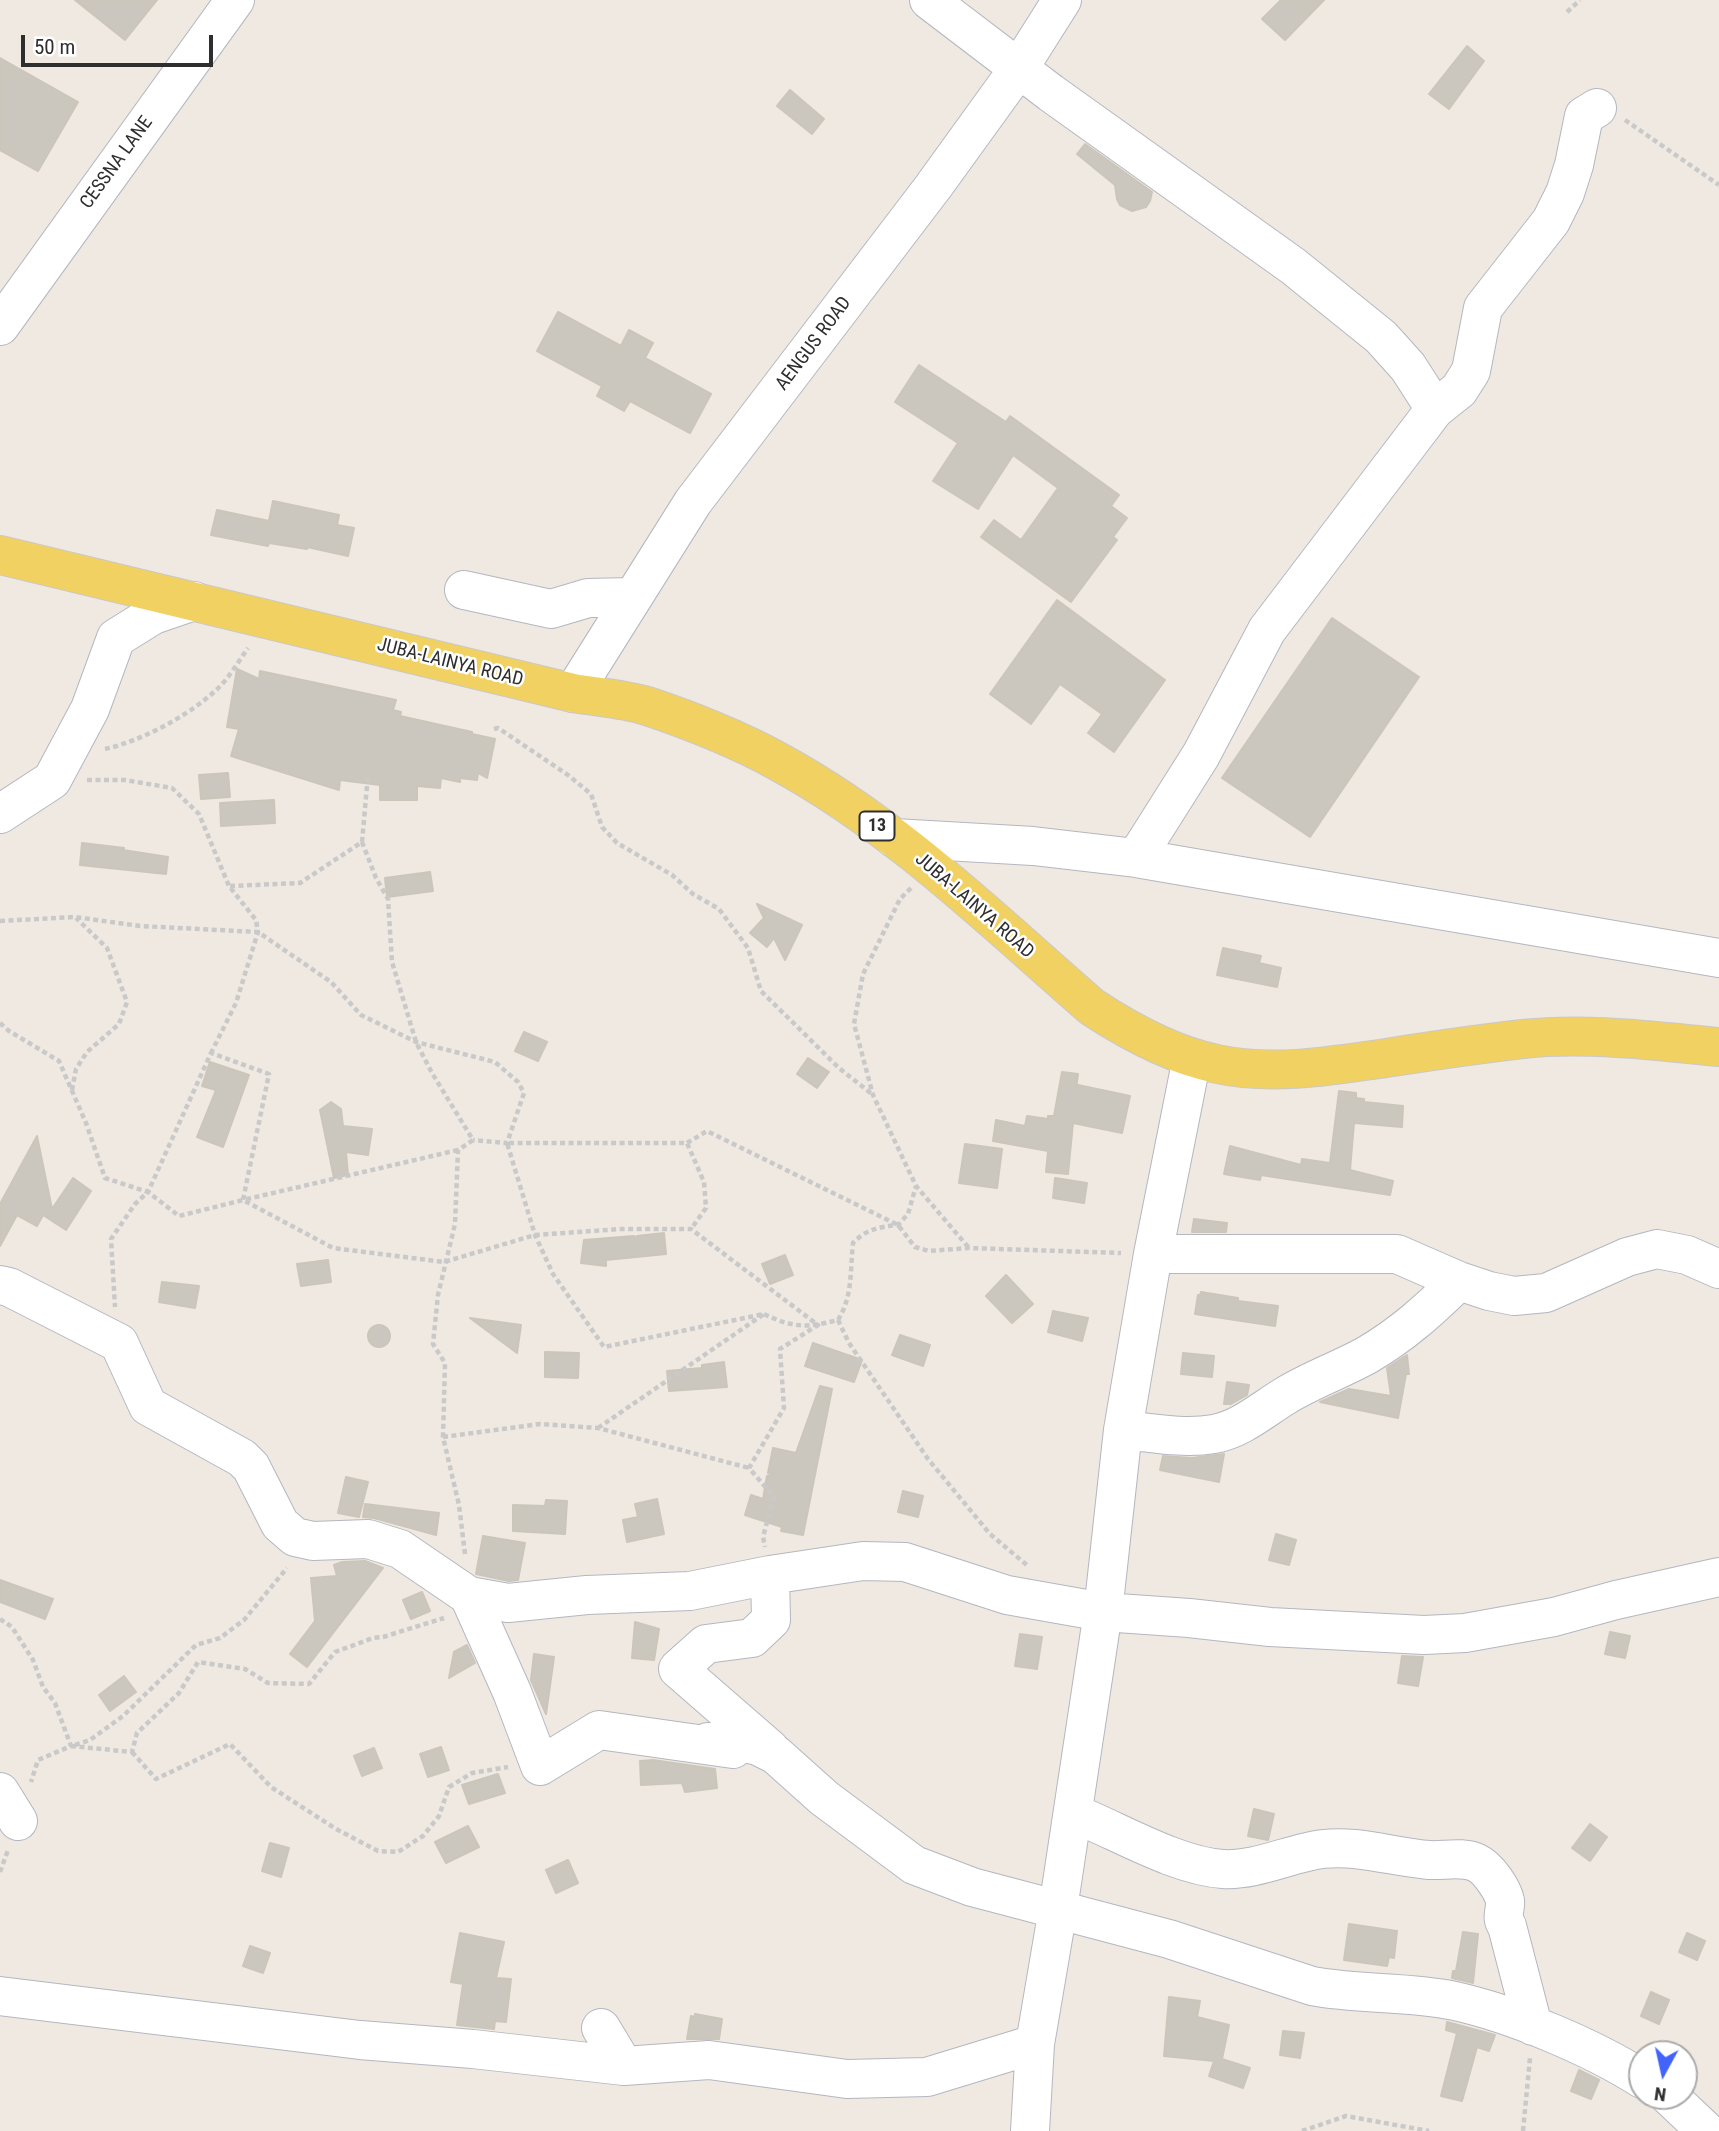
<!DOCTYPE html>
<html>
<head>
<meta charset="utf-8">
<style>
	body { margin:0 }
	#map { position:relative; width:1719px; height:2131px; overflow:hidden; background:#efe9e1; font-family:"Roboto Condensed",sans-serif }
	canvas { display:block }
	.north { position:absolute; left:1628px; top:2040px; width:70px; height:70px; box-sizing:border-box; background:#fff; border:2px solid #ababab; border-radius:50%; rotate:188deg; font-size:19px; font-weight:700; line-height:28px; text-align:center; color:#2e2e2e }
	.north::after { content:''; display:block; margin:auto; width:24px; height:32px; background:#4264fb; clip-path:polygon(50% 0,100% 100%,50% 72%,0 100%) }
	.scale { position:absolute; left:21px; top:35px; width:192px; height:32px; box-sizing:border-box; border:4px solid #2e2e2e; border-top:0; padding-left:9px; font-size:21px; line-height:24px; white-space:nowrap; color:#2e2e2e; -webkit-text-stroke:5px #fff; paint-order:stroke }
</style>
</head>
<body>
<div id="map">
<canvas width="1719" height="2131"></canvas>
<div class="north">N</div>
<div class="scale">50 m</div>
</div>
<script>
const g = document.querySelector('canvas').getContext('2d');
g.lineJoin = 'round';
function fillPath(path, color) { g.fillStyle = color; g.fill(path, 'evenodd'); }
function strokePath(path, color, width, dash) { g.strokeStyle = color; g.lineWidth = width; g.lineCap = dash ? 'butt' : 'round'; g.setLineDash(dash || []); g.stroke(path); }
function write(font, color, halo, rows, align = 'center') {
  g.font = font + ' "Roboto Condensed",sans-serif'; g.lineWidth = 5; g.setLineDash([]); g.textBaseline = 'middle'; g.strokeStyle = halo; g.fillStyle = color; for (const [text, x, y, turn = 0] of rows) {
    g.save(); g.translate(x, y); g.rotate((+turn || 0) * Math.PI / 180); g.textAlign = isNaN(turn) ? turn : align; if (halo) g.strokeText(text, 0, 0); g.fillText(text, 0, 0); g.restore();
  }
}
const building = new Path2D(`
	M 75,0 L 157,0 L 125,40 Z
	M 1281,0 L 1324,0 L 1285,40 L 1262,19 Z
	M 1467,46 L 1484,61 L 1449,109 L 1429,94 Z
	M 0,58 L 78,102 L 38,171 L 0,150 Z
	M 790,90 L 824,119 L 812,134 L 777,106 Z
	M 1085,144 L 1152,192 L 1150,201 L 1146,207 L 1132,211 L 1120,205 L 1117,199 L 1115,185 L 1077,154 Z
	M 558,312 L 621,346 L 629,330 L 653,343 L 645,358 L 711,394 L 690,433 L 630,401 L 624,411 L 597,396 L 602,386 L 537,351 Z
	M 919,365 L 1006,422 L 1010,416 L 1119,495 L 1111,506 L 1127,518 L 1113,537 L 1117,540 L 1071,602 L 981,537 L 994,520 L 1021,540 L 1058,488 L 1013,455 L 978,509 L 933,481 L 958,443 L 895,402 Z
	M 273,501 L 339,515 L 337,525 L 354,528 L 348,556 L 307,547 L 307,549 L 269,543 L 268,546 L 211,535 L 217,510 L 269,521 Z
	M 1057,600 L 1165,680 L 1114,752 L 1088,733 L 1102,714 L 1060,684 L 1031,724 L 990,694 Z
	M 1332,618 L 1419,677 L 1310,837 L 1222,778 Z
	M 237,669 L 259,679 L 260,671 L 396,700 L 393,710 L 401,712 L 400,716 L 472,732 L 472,734 L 495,739 L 487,778 L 478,773 L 477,780 L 460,778 L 460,782 L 441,778 L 440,788 L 417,786 L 417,800 L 380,800 L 380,785 L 340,780 L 339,790 L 231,756 L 239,729 L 227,727 Z
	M 228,773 L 230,797 L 201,799 L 199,775 Z
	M 274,800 L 275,823 L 221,826 L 220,803 Z
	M 82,843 L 124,848 L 123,850 L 168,857 L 166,874 L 80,865 Z
	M 430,872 L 433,891 L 387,897 L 385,878 Z
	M 757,904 L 802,925 L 785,960 L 774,938 L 767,947 L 750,933 L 764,918 Z
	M 1223,948 L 1261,956 L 1259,963 L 1281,968 L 1277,987 L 1217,975 Z
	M 524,1032 L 547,1042 L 538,1061 L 515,1051 Z
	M 808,1058 L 829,1072 L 817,1088 L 797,1074 Z
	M 210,1062 L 249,1075 L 223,1147 L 197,1137 L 216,1090 L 202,1086 Z
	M 1062,1072 L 1078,1074 L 1076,1088 L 1078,1085 L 1130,1096 L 1122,1133 L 1073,1123 L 1068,1174 L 1046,1172 L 1048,1151 L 993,1141 L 996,1120 L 1025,1126 L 1027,1116 L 1048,1119 L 1048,1116 L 1054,1116 Z
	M 1339,1091 L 1356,1093 L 1356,1098 L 1364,1099 L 1364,1102 L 1403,1106 L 1402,1127 L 1354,1123 L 1350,1170 L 1393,1181 L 1390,1195 L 1261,1175 L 1260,1180 L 1224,1174 L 1230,1146 L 1301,1165 L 1302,1159 L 1330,1163 Z
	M 331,1102 L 341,1109 L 343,1126 L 372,1129 L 368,1155 L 346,1152 L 348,1175 L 334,1178 L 320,1110 Z
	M 37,1136 L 52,1209 L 73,1178 L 91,1191 L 66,1230 L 43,1215 L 37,1226 L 17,1215 L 0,1246 L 0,1204 Z
	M 965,1144 L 1002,1149 L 997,1188 L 959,1183 Z
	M 1055,1178 L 1087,1183 L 1084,1203 L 1053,1198 Z
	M 1194,1219 L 1227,1223 L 1226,1232 L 1192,1232 Z
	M 664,1233 L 666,1254 L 606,1260 L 606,1266 L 581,1263 L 584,1240 L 634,1236 L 634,1238 L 637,1236 Z
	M 785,1255 L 793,1275 L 770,1284 L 762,1264 Z
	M 328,1260 L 331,1282 L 301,1286 L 297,1264 Z
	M 1006,1275 L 1033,1304 L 1012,1323 L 986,1296 Z
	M 162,1282 L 199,1286 L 195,1308 L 159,1302 Z
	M 1201,1292 L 1238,1298 L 1238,1301 L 1278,1306 L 1275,1326 L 1195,1314 L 1198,1295 L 1200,1295 Z
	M 1053,1311 L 1088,1318 L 1082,1341 L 1048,1332 Z
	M 470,1318 L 521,1325 L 517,1353 Z
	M368 1336a11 11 0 1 1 22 0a11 11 0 1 1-22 0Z
	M 900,1335 L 930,1345 L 923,1366 L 892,1355 Z
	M 813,1343 L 862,1360 L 854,1382 L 805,1366 Z
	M 545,1352 L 579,1353 L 578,1378 L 545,1377 Z
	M 1183,1353 L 1214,1356 L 1212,1377 L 1181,1374 Z
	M 1407,1355 L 1409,1374 L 1406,1374 L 1398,1418 L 1320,1402 L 1349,1389 L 1391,1396 L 1387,1368 Z
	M 724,1362 L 727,1387 L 669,1391 L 667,1371 L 702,1368 L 702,1365 Z
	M 1227,1382 L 1249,1385 L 1247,1395 L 1231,1404 L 1224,1404 Z
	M 820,1386 L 832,1389 L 803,1535 L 781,1531 L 782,1527 L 745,1515 L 751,1495 L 763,1499 L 767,1476 L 774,1474 L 768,1473 L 773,1448 L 796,1453 Z
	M 1224,1454 L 1219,1482 L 1160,1470 L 1163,1456 L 1192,1458 Z
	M 346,1477 L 368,1482 L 359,1517 L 338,1513 Z
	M 903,1491 L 923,1496 L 918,1517 L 898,1512 Z
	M 657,1499 L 664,1534 L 627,1542 L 623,1520 L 638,1517 L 635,1504 Z
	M 546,1500 L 567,1501 L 565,1534 L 513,1531 L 513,1505 L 545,1506 Z
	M 365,1504 L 439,1513 L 436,1535 L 374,1518 L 363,1517 Z
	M 1276,1534 L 1296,1540 L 1289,1565 L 1269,1560 Z
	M 483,1536 L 525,1543 L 518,1580 L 509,1581 L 476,1574 Z
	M 365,1561 L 383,1568 L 307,1667 L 290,1654 L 315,1621 L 311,1578 L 337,1576 L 334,1565 L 342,1562 Z
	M 0,1580 L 53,1599 L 45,1619 L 0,1602 Z
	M 422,1592 L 430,1611 L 411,1619 L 403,1600 Z
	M 635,1622 L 659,1629 L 654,1660 L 632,1658 Z
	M 1610,1632 L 1630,1636 L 1625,1658 L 1605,1654 Z
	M 1020,1634 L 1042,1637 L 1037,1669 L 1015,1666 Z
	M 467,1645 L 475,1663 L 449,1678 L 454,1652 Z
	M 534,1654 L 554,1657 L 546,1714 L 531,1680 Z
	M 1402,1656 L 1423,1657 L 1418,1686 L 1398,1683 Z
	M 124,1676 L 136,1692 L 110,1711 L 99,1695 Z
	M 441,1747 L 449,1770 L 428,1777 L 420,1754 Z
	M 374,1748 L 382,1768 L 362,1776 L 354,1756 Z
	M 653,1760 L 715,1769 L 717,1788 L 685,1792 L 682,1783 L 641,1785 L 640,1761 Z
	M 498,1774 L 505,1793 L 469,1804 L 462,1785 Z
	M 1254,1809 L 1274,1814 L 1268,1840 L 1248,1836 Z
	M 1590,1824 L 1607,1837 L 1590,1861 L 1572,1848 Z
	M 468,1826 L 479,1847 L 446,1863 L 435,1842 Z
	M 270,1843 L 289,1848 L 281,1877 L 262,1871 Z
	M 568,1860 L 578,1883 L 556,1893 L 546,1870 Z
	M 1349,1924 L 1397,1931 L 1394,1958 L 1389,1957 L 1387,1966 L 1344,1960 Z
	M 1463,1932 L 1478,1934 L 1473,1983 L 1452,1978 L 1453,1971 L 1456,1971 Z
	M 460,1933 L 504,1942 L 496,1978 L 511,1979 L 506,2022 L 495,2021 L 494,2029 L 457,2025 L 463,1984 L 451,1982 Z
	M 1687,1933 L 1705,1941 L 1697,1960 L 1679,1952 Z
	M 250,1946 L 270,1953 L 263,1973 L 243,1966 Z
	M 1651,1992 L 1669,2000 L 1659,2024 L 1641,2016 Z
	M 1169,1997 L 1200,2001 L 1197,2017 L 1229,2025 L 1222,2059 L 1250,2068 L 1243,2088 L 1209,2076 L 1214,2061 L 1164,2056 Z
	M 695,2014 L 722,2019 L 719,2039 L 687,2039 L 691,2016 L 695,2017 Z
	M 1447,2022 L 1495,2035 L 1489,2051 L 1477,2047 L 1462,2101 L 1441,2096 L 1457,2033 L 1446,2030 Z
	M 1283,2031 L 1304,2033 L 1300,2058 L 1280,2055 Z
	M 1579,2070 L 1599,2080 L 1591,2099 L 1571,2091 Z`);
fillPath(building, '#cbc7bf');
strokePath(building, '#cbc5ba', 2);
const minor = new Path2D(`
	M 929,0 L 1051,93 L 1293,266 L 1381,337 L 1408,367 L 1435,409
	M 0,326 L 235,0
	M 464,590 L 551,609 L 588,598 L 633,597
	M 573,693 L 693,502 L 933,187 L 1019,68 L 1062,0
	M 0,814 L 52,780 L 90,709 L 116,638 L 153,615 L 194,601
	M 894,838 L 1033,846 L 1136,858 L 1719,958
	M 1136,858 L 1201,755 L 1267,630 L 1435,409 L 1459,390 L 1471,371 L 1483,308 L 1551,221 L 1565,193 L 1574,165 L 1584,116 L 1597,108
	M 1153,1254 L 1397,1254 L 1459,1281 L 1489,1291 L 1514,1296 L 1546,1293 L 1627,1257 L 1657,1249 L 1687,1255 L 1719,1269
	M 0,1285 L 9,1287 L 119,1343 L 148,1406 L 242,1458 L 251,1467 L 280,1524 L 295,1537 L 313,1541 L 368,1539 L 400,1549 L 469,1596 L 508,1603 L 587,1595 L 690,1591 L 770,1575 L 863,1561 L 905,1562 L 1007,1595 L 1103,1612 L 1189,1618 L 1270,1627 L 1424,1635 L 1465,1633 L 1554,1617 L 1616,1600 L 1719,1577
	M 1123,1430 C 1153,1433 1184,1439 1214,1434 C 1241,1429 1262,1410 1285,1396 C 1311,1380 1340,1370 1367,1355 C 1403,1334 1429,1310 1459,1281
	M 469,1596 L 512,1692 L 540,1766 L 599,1730 L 733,1749
	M 708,1742 L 735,1741 L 758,1746 L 776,1755 L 824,1798 L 914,1865 L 972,1887 L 1169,1939 L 1312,1986 C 1359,1995 1408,1991 1455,2001 C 1513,2014 1592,2047 1642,2079
	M 770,1749 L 678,1669 L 706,1644 L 752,1638 L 771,1620 L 770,1575
	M 0,1792 L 18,1821
	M 1073,1813 C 1118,1831 1176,1866 1223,1869 C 1257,1871 1290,1853 1323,1849 C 1359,1845 1393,1857 1429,1860 C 1444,1861 1463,1856 1477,1863 C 1488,1868 1503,1890 1505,1901 C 1506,1911 1500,1917 1507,1926 L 1533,2026
	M 0,1996 L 360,2040 L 473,2049 L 624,2066 L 709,2060 L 847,2079 L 927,2077 L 1035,2044
	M 601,2028 L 624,2066
	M 1669,2096 L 1706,2131
	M 1030,2131 L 1035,2044 L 1058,1909 L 1103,1612 L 1123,1430 L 1153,1254 L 1192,1058`);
const major = new Path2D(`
	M 0,555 L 573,693 C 597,697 624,699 647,706 C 687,719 742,741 779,762 C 895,825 993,921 1092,1007 C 1130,1032 1172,1055 1217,1064 C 1272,1076 1331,1066 1386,1058 C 1431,1051 1477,1044 1523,1039 C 1588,1032 1654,1041 1719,1047`);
strokePath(minor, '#b4b7c1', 40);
strokePath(major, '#c9c9c9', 40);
strokePath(new Path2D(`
	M 1567,12 L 1580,0
	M 1625,120 L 1719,185
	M 494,729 L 498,728 L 568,775 L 591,794 L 602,827 L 617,843 L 672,875 L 693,894 L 719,909 L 748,948 L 761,991 L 839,1068 L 873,1095
	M 105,749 C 141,741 188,716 215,691 C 228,680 238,662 248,648
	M 87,780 L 125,780 L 172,788 L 199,814 L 229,886 L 256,920 L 258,932 L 236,1003 L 211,1053
	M 362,842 L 376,878 L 388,899 L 392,962 L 416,1042 L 432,1073 L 473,1140 L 458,1150 L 455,1224 L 438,1295 L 433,1344 L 445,1363 L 443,1437 L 459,1505 L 465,1554
	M 230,886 L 300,883 L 362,842 L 368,775
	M 911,888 L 900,899 L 863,974 L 854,1024 L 873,1095 L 916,1186 L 969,1248
	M 0,921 L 75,917 L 140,926 L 258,932 L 331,982 L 361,1015 L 416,1042 L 495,1062 L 518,1082 L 524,1093 L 507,1143 L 473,1140
	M 0,1023 L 9,1031 L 59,1061 L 86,1123 L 105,1178 L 148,1192 L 135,1204 L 111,1239 L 115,1307
	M 72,1090 L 76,1069 L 87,1052 L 119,1024 L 127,1002 L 107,948 L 76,918
	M 687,1143 L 707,1131 L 898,1225 L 915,1247 L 929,1251 L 969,1248 L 1121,1253
	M 458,1150 L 243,1200 L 269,1074 L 211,1053 L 148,1192 L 179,1216 L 243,1200 L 333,1248 L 444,1262 L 535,1235 L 621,1229 L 691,1229 L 818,1325 L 780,1349 L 784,1408 L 749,1468 L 774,1497 L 763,1537 L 765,1547
	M 764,1314 C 793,1328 806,1328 838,1320 C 853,1296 850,1270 853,1243 C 866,1229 880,1227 898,1225 L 908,1214 L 916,1186
	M 838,1320 L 849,1343 L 928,1459 L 990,1534 L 1028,1566
	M 598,1428 L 764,1314 L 604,1347 L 553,1274 L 535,1235 L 507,1143 L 687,1143 L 704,1182 L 706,1208 L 691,1229
	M 443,1437 L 540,1424 L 598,1428 L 749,1468
	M 0,1619 L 12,1627 L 33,1660 L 43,1687 L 55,1703 L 71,1746 L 38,1760 L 31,1782
	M 75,1745 L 90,1740 L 123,1716 L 196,1645 L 220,1638 L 244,1620 L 287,1568
	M 71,1746 L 132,1752 L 137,1733 L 179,1693 L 198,1662 L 245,1669 L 268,1683 L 309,1684 L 335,1652 L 373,1638 L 383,1637 L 444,1618
	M 132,1752 L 156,1779 L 230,1744 L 271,1787 L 336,1829 L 378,1851 L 398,1852 L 423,1836 L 439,1816 L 449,1787 L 472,1773 L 508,1767
	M 0,1872 L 8,1850
	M 1302,2131 L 1346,2116 L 1429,2131
	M 1523,2131 L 1530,2058`), '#c9c9c9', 4.5, [5, 3.5]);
strokePath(minor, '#fff', 38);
strokePath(major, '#f2d163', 38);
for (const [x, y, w] of [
	[877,826,35]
]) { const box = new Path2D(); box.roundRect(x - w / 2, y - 14.5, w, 29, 5); g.fillStyle = '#fff'; g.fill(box); strokePath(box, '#2e2e2e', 2); }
write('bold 18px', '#2e2e2e', null, [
	["13",877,826]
]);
write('19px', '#2e2e2e', '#fff', [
	["CESSNA LANE",117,163,-54],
	["AENGUS ROAD",814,344,-53],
	["JUBA-LAINYA ROAD",450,663,14],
	["JUBA-LAINYA ROAD",974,906,41]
]);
</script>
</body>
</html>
